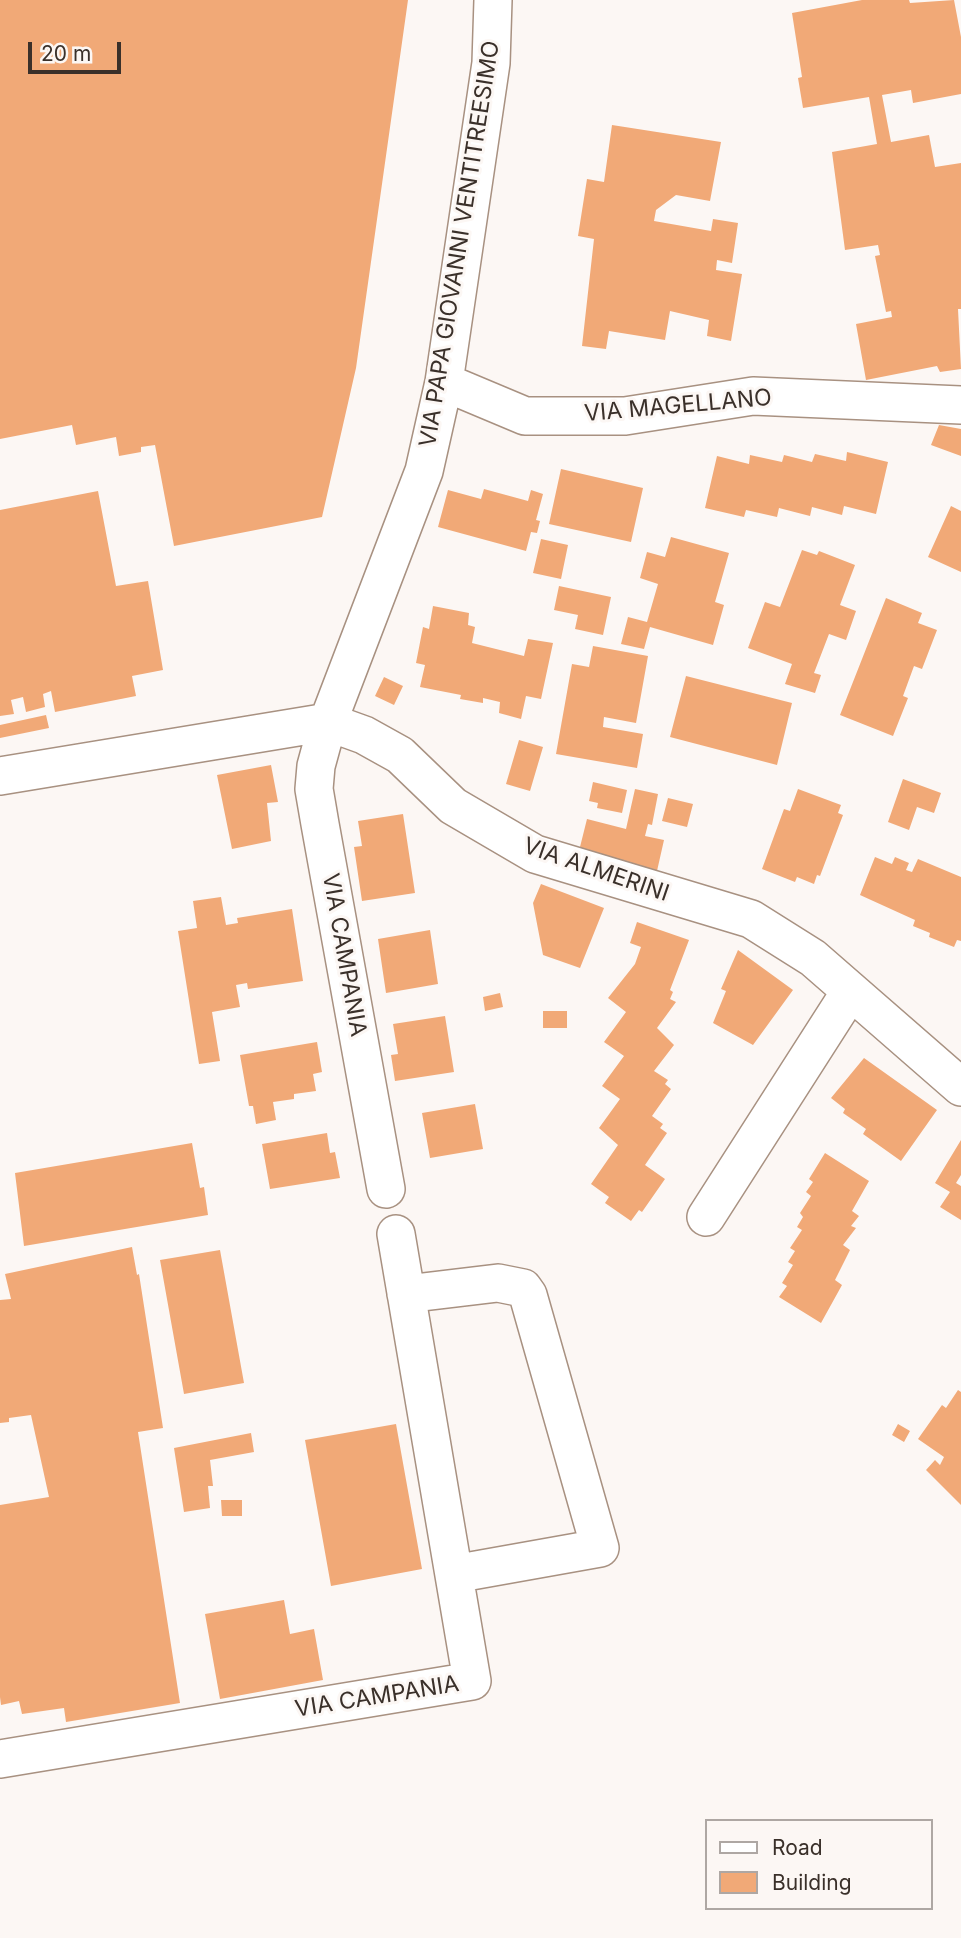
<!DOCTYPE html>
<html>
<head>
<meta charset="utf-8">
<style>
	body { margin:0 }
	#map { position:relative; width:961px; height:1938px; overflow:hidden; background:#fcf7f4; font-family:Inter,sans-serif }
	canvas { display:block }
	.legend { position:absolute; left:705px; top:1819px; width:228px; height:91px; box-sizing:border-box; background:#fcf7f4; border:2px solid #aea7a3; margin:0; padding:9px 12px; list-style:none; font-size:21px; color:#3a302a }
	.legend li { display:flex; align-items:center; gap:14px; height:35px }
	.legend b { width:35px; border:2px solid #aea7a3 }
	.scale { position:absolute; left:28px; top:42px; width:93px; height:32px; box-sizing:border-box; border:4px solid #3a302a; border-top:0; padding-left:9px; font-size:21px; line-height:24px; white-space:nowrap; color:#3a302a; -webkit-text-stroke:5px #fcf7f4; paint-order:stroke }
</style>
</head>
<body>
<div id="map">
<canvas width="961" height="1938"></canvas>
<ul class="legend">
<li><b style="height:9px;background:#fff"></b>Road</li>
<li><b style="height:19px;background:#f1a977"></b>Building</li>
</ul>
<div class="scale">20 m</div>
</div>
<script>
const g = document.querySelector('canvas').getContext('2d');
g.lineJoin = 'round';
function fillPath(path, color) { g.fillStyle = color; g.fill(path, 'evenodd'); }
function strokePath(path, color, width, dash) { g.strokeStyle = color; g.lineWidth = width; g.lineCap = dash ? 'butt' : 'round'; g.setLineDash(dash || []); g.stroke(path); }
function write(font, color, halo, rows, align = 'center') {
  g.font = font + ' Inter,sans-serif'; g.lineWidth = 6; g.setLineDash([]); g.textBaseline = 'middle'; g.strokeStyle = halo; g.fillStyle = color; for (const [text, x, y, turn = 0] of rows) {
    g.save(); g.translate(x, y); g.rotate((+turn || 0) * Math.PI / 180); g.textAlign = isNaN(turn) ? turn : align; if (halo) g.strokeText(text, 0, 0); g.fillText(text, 0, 0); g.restore();
  }
}
fillPath(new Path2D(`
	M 0,0 L 408,0 L 356,368 L 322,517 L 174,546 L 155,445 L 141,447 L 141,452 L 119,456 L 116,437 L 76,445 L 72,425 L 0,439 Z
	M 862,0 L 909,0 L 910,3 L 954,0 L 961,37 L 961,94 L 913,103 L 911,90 L 882,95 L 891,142 L 929,135 L 935,167 L 961,163 L 961,309 L 958,309 L 961,369 L 940,372 L 937,366 L 866,380 L 856,324 L 892,317 L 891,311 L 886,312 L 875,256 L 880,255 L 878,245 L 845,250 L 832,152 L 877,144 L 869,97 L 803,108 L 798,78 L 802,77 L 792,13 Z
	M 612,125 L 721,142 L 710,201 L 676,195 L 656,210 L 654,221 L 711,231 L 713,219 L 738,223 L 732,263 L 717,260 L 716,270 L 742,274 L 731,341 L 707,336 L 709,320 L 670,311 L 665,340 L 609,331 L 606,349 L 582,346 L 594,239 L 578,236 L 587,179 L 604,182 Z
	M 939,425 L 961,429 L 961,456 L 931,445 Z
	M 847,452 L 888,462 L 876,514 L 844,506 L 842,515 L 812,507 L 810,516 L 779,508 L 777,517 L 746,510 L 744,517 L 705,508 L 717,456 L 749,464 L 750,455 L 782,462 L 784,455 L 812,462 L 815,454 L 846,461 Z
	M 561,469 L 643,488 L 631,542 L 549,524 Z
	M 484,489 L 528,501 L 531,490 L 543,494 L 536,520 L 540,521 L 537,533 L 531,532 L 526,551 L 438,527 L 448,490 L 481,499 Z
	M 98,491 L 116,586 L 148,581 L 163,670 L 132,676 L 136,696 L 55,712 L 51,691 L 43,694 L 45,707 L 26,712 L 23,697 L 11,700 L 14,714 L 0,716 L 0,510 Z
	M 951,506 L 961,511 L 961,572 L 928,557 Z
	M 671,537 L 729,553 L 715,602 L 724,605 L 713,645 L 650,627 L 644,649 L 621,644 L 628,617 L 647,622 L 658,584 L 640,578 L 647,552 L 665,557 Z
	M 541,539 L 568,545 L 561,579 L 533,573 Z
	M 802,550 L 817,555 L 819,551 L 855,565 L 840,605 L 856,611 L 846,640 L 829,634 L 814,673 L 821,675 L 815,693 L 785,684 L 792,664 L 748,648 L 765,602 L 780,607 Z
	M 559,586 L 611,597 L 603,635 L 575,629 L 578,615 L 554,610 Z
	M 886,598 L 922,613 L 918,623 L 937,630 L 922,669 L 914,666 L 903,696 L 908,698 L 893,736 L 840,715 Z
	M 433,606 L 469,613 L 468,625 L 475,627 L 472,643 L 524,656 L 528,639 L 553,643 L 541,699 L 526,696 L 521,719 L 499,713 L 500,702 L 483,698 L 483,703 L 460,699 L 461,695 L 420,687 L 425,665 L 416,663 L 423,627 L 429,629 Z
	M 593,646 L 648,656 L 636,723 L 604,717 L 603,727 L 643,734 L 637,768 L 556,754 L 572,664 L 589,667 Z
	M 686,676 L 792,703 L 777,765 L 670,737 Z
	M 384,677 L 403,686 L 394,705 L 375,696 Z
	M 46,715 L 49,728 L 0,738 L 0,725 Z
	M 519,740 L 543,747 L 530,791 L 506,784 Z
	M 271,765 L 278,802 L 267,803 L 271,841 L 232,849 L 217,775 Z
	M 903,779 L 941,793 L 934,813 L 917,807 L 909,830 L 888,822 Z
	M 593,782 L 627,790 L 622,813 L 597,808 L 598,803 L 589,801 Z
	M 635,789 L 658,794 L 652,825 L 648,824 L 645,836 L 664,840 L 657,871 L 579,851 L 587,819 L 626,829 Z
	M 798,789 L 841,805 L 838,813 L 843,815 L 820,876 L 817,875 L 814,884 L 797,877 L 795,882 L 762,869 L 784,809 L 790,811 Z
	M 668,798 L 693,804 L 687,827 L 662,821 Z
	M 403,814 L 415,893 L 362,901 L 354,847 L 362,846 L 358,821 Z
	M 875,857 L 892,864 L 895,857 L 909,863 L 906,870 L 912,872 L 918,859 L 961,877 L 961,941 L 957,940 L 954,947 L 929,937 L 930,933 L 913,926 L 915,920 L 860,895 Z
	M 541,884 L 604,908 L 580,968 L 543,955 L 533,903 Z
	M 221,897 L 226,925 L 238,923 L 237,918 L 292,909 L 303,981 L 248,989 L 247,983 L 236,985 L 240,1007 L 212,1012 L 220,1061 L 199,1064 L 178,931 L 197,928 L 193,901 Z
	M 637,922 L 689,940 L 670,990 L 673,992 L 670,999 L 676,1002 L 657,1028 L 674,1045 L 654,1071 L 668,1080 L 665,1084 L 671,1089 L 652,1116 L 663,1124 L 660,1128 L 667,1133 L 645,1165 L 665,1179 L 642,1212 L 639,1210 L 631,1221 L 605,1203 L 609,1197 L 591,1184 L 618,1145 L 599,1128 L 620,1099 L 602,1086 L 624,1056 L 604,1042 L 626,1012 L 608,998 L 635,964 L 641,947 L 630,943 Z
	M 430,930 L 438,984 L 386,993 L 378,939 Z
	M 738,950 L 793,990 L 753,1045 L 713,1023 L 726,991 L 721,989 Z
	M 500,993 L 503,1007 L 485,1011 L 483,997 Z
	M 543,1011 L 567,1011 L 567,1028 L 543,1028 Z
	M 445,1016 L 454,1072 L 395,1081 L 391,1055 L 398,1054 L 393,1024 Z
	M 317,1042 L 322,1072 L 313,1074 L 316,1091 L 294,1094 L 294,1099 L 273,1102 L 276,1120 L 256,1124 L 253,1106 L 249,1106 L 240,1055 Z
	M 864,1058 L 937,1110 L 901,1161 L 863,1134 L 866,1129 L 843,1113 L 845,1109 L 831,1098 Z
	M 475,1104 L 483,1149 L 430,1158 L 422,1113 Z
	M 327,1133 L 330,1153 L 335,1152 L 340,1178 L 270,1189 L 262,1144 Z
	M 961,1140 L 961,1175 L 956,1183 L 961,1186 L 961,1220 L 940,1207 L 950,1192 L 935,1183 Z
	M 192,1143 L 200,1188 L 204,1187 L 208,1215 L 24,1246 L 15,1173 Z
	M 825,1153 L 869,1181 L 852,1211 L 859,1216 L 851,1226 L 856,1228 L 843,1245 L 850,1250 L 835,1280 L 842,1285 L 821,1323 L 779,1297 L 787,1286 L 782,1283 L 793,1265 L 788,1262 L 795,1251 L 790,1248 L 802,1230 L 797,1227 L 803,1217 L 800,1213 L 811,1196 L 806,1192 L 813,1182 L 809,1179 Z
	M 132,1247 L 137,1275 L 139,1274 L 163,1428 L 138,1432 L 180,1703 L 66,1722 L 64,1708 L 22,1714 L 19,1701 L 1,1705 L 0,1697 L 0,1505 L 49,1497 L 31,1415 L 9,1418 L 9,1422 L 0,1423 L 0,1300 L 11,1299 L 5,1274 Z
	M 220,1250 L 244,1383 L 184,1394 L 160,1260 Z
	M 958,1390 L 961,1392 L 961,1505 L 926,1470 L 935,1460 L 940,1465 L 944,1457 L 918,1439 L 942,1405 L 946,1408 Z
	M 396,1424 L 422,1569 L 331,1586 L 305,1440 Z
	M 898,1424 L 910,1431 L 904,1442 L 892,1435 Z
	M 251,1433 L 254,1452 L 210,1460 L 213,1486 L 208,1486 L 210,1508 L 184,1512 L 174,1448 Z
	M 221,1500 L 242,1500 L 242,1516 L 222,1516 Z
	M 284,1600 L 290,1634 L 314,1629 L 323,1680 L 220,1699 L 205,1614 Z`), '#f1a977');
const minor = new Path2D(`
	M 444,382 L 525,416 L 625,416 L 753,396 L 961,405
	M 0,776 L 328,722 L 364,735 L 400,755 L 453,806 L 535,854 L 751,919 L 813,958 L 961,1087
	M 386,1189 L 320,824 L 314,789 L 316,766 L 328,722 L 424,471 L 444,382 L 491,63 L 493,0
	M 706,1217 L 850,992
	M 406,1294 L 498,1283 L 523,1288 L 528,1295 L 600,1548 L 454,1574
	M 0,1759 L 472,1681 L 396,1234`);
strokePath(minor, '#a89181', 40);
strokePath(minor, '#fff', 37);
write('23px', '#3a302a', '#fcf7f4', [
	["VIA PAPA GIOVANNI VENTITREESIMO",460,244,-81],
	["VIA MAGELLANO",678,406,-5],
	["VIA ALMERINI",596,870,19],
	["VIA CAMPANIA",344,955,80],
	["VIA CAMPANIA",377,1697,-9]
]);
</script>
</body>
</html>
